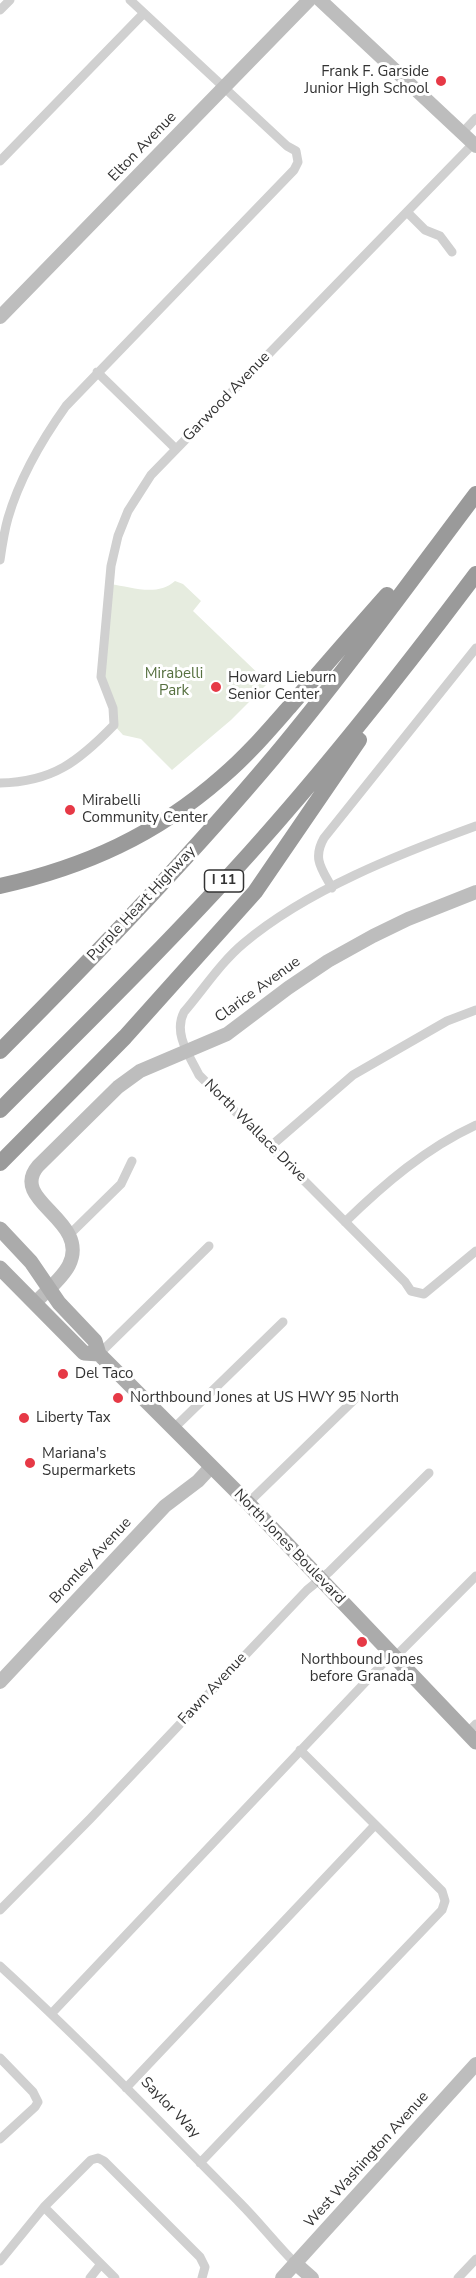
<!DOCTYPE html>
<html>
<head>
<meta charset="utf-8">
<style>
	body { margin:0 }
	canvas { display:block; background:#fff }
</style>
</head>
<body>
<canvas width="476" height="2278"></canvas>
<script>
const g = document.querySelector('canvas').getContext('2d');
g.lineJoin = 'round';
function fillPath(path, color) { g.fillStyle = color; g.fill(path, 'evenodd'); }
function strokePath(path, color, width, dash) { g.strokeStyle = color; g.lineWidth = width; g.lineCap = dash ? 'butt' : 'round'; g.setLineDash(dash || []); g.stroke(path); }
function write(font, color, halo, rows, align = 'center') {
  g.font = font + ' "Nunito Sans",sans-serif'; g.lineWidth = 6; g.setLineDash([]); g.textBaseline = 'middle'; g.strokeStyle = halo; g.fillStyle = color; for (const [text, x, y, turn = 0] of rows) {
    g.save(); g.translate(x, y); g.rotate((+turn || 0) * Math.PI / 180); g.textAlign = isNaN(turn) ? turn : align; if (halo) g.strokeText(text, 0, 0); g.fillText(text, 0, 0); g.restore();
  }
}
fillPath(new Path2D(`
	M 175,581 L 183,584 L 201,601 L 193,611 L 268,683 L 231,720 L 172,770 L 141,739 L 123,735 L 114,725 L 106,691 L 103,647 L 110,584 C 132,587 157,597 175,581 Z`), '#e6ecdf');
strokePath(new Path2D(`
	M 0,10 L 10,0
	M 462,133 L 476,118
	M 0,161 L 144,13
	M 407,212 L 425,230 L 440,236 L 452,252
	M 97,372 L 176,449
	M 0,560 C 2,546 4,532 8,518 C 20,477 41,441 66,406 L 294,170 L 298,162 L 296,151 L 287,146 L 130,0
	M 0,783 C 53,782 79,761 114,725 L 113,708 L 101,677 L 111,566 L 118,536 L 128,511 L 151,475 L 473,144
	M 476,826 C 399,854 307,890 244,943 C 221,962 203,990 184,1012 C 173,1033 189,1055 199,1075 L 405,1282 L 411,1291 L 424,1294 L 476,1251
	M 332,888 C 322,869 312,859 324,838 L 476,648
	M 271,1146 L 353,1075 L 447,1021 L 476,1010
	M 345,1222 C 384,1184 426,1148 476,1125
	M 69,1235 L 121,1184 L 132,1161
	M 99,1354 L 209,1246
	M 173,1429 L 283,1322
	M 248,1503 L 357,1397
	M 395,1657 L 476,1576
	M 467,1733 L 476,1724
	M 0,1910 L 90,1819 L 307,1590 L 329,1572 L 429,1473
	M 0,1966 C 83,2042 161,2123 240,2203 C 259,2222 276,2244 295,2263
	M 52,2013 L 392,1654
	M 0,2058 L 33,2092 L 38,2102 L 35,2107 L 0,2139
	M 126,2088 L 375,1825
	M 200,2163 L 442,1910 L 445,1901 L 442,1891 L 300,1750
	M 44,2207 L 115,2278
	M 0,2261 L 44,2207 L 91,2160 L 98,2158 L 104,2161 L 200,2257 L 205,2267 L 202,2278
	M 90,2278 L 101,2264
	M 458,2278 L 476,2259`), '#d0d0d0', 9);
strokePath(new Path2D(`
	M 320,0 L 476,146
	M 0,317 L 309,0
	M 35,1303 C 46,1291 62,1279 69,1265 C 91,1220 8,1201 38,1166 L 118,1087 L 140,1071 L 227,1034 L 288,988 L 328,961 L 373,936 L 408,919 L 476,892
	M 0,1682 L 165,1506 L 198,1481 L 211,1467
	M 295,2263 L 312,2278
	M 282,2278 L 476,2064`), '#bdbdbd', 14);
strokePath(new Path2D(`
	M 0,1229 L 31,1262 L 59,1303 L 95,1341 L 99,1354 L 248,1503 L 476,1742
	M 0,1268 L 84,1353 L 99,1354`), '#ababab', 15);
strokePath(new Path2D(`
	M 0,886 C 85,867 156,835 222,777 C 248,755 269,730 291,705 C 323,668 355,631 387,595
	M 0,1051 C 95,956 187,860 273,758 C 344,673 409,583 476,494
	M 0,1110 C 84,1026 170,942 250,853 C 330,764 404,670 476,574
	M 0,1163 L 125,1037 L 255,892 L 359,740`), '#9a9a9a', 16);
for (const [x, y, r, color] of [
	[441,81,6,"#e63946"],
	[216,687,6,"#e63946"],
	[70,810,6,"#e63946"],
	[63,1374,6,"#e63946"],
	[118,1398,6,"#e63946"],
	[24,1418,6,"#e63946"],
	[30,1463,6,"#e63946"],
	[362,1642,6,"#e63946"]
]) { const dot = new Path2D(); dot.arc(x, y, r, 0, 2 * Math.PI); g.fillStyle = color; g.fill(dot); strokePath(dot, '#fff', 2); }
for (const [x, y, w] of [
	[224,881,39]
]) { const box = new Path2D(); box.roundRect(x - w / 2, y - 11, w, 22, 4.5); g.fillStyle = '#fff'; g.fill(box); strokePath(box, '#333', 1.5); }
write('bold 14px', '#333', null, [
	["I 11",224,881]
]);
write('15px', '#333', '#fff', [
	["Frank F. Garside",429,72,"right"],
	["Junior High School",429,89,"right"],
	["Howard Lieburn",228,678],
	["Senior Center",228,695],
	["Mirabelli",82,801],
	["Community Center",82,818],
	["Del Taco",75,1374],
	["Northbound Jones at US HWY 95 North",130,1398],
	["Liberty Tax",36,1418],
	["Mariana's",42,1454],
	["Supermarkets",42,1471],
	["Northbound Jones",362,1660,"center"],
	["before Granada",362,1677,"center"]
], 'left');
write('15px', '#333', '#fff', [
	["Elton Avenue",143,147,-46],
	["Garwood Avenue",227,397,-46],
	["Purple Heart Highway",142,904,-47],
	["Clarice Avenue",258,990,-36],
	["North Wallace Drive",255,1131,45],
	["North Jones Boulevard",289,1547,46],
	["Bromley Avenue",91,1561,-47],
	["Fawn Avenue",213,1689,-47],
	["Saylor Way",170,2108,46],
	["West Washington Avenue",367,2160,-48]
]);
write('15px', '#56703f', '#fff', [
	["Mirabelli",174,674],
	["Park",174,691]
]);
</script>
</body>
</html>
